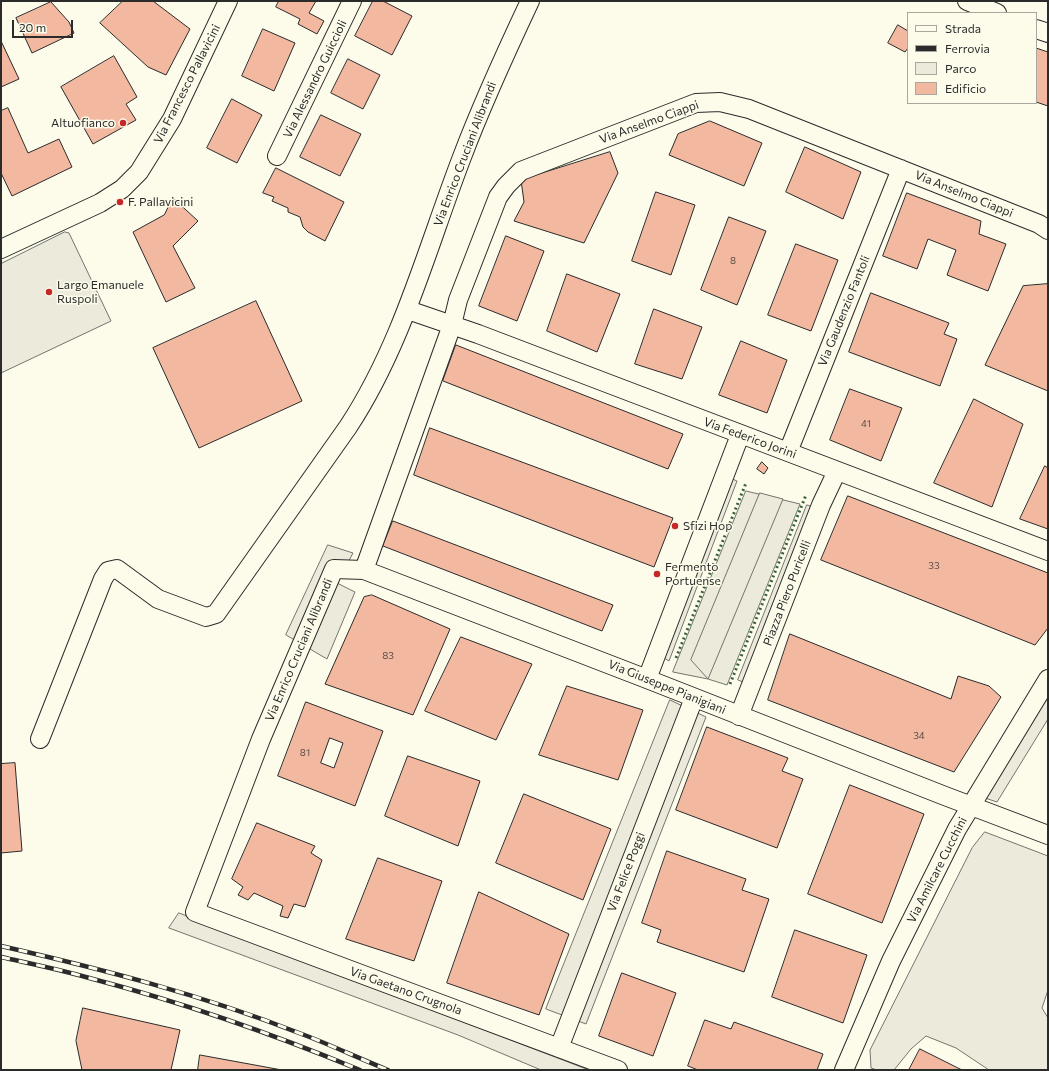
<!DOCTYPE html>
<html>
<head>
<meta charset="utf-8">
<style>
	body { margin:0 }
	#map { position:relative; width:1049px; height:1071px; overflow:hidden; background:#fdfbea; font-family:Commissioner,sans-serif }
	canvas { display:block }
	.frame { position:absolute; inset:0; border:2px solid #2b2b2b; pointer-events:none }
	.legend { position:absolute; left:907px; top:12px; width:130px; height:92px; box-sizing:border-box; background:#fdfbea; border:1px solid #a9a89e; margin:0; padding:5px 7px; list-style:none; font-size:12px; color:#2b2b2b }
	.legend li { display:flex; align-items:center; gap:8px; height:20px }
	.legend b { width:20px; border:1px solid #a9a89e }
	.scale { position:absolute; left:12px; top:20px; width:61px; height:18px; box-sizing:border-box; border:2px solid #2b2b2b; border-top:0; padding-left:5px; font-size:12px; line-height:14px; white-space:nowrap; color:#2b2b2b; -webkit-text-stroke:3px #fdfbea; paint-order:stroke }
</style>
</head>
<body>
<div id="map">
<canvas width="1049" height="1071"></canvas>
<div class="frame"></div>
<ul class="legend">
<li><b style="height:5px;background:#fdfbea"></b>Strada</li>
<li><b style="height:5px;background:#2b2b2b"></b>Ferrovia</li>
<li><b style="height:11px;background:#ecebdb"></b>Parco</li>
<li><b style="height:11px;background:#f2b8a0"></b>Edificio</li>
</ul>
<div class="scale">20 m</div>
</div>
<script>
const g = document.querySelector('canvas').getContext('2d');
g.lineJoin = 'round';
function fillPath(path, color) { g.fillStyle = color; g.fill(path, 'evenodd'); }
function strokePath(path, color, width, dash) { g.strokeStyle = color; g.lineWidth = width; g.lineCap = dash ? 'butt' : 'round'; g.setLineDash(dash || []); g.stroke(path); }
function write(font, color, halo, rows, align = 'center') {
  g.font = font + ' Commissioner,sans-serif'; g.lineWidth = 3; g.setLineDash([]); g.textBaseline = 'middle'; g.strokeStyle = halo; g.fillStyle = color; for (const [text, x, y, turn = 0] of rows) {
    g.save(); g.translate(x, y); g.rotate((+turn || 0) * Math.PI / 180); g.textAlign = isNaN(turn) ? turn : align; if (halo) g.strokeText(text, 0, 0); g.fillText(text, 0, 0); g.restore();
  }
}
const green = new Path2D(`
	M 746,491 L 800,504 L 727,685 L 708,679 L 673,672 Z
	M 985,832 L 1048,856 L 1048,990 L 1042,1008 L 1048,1018 L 1048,1070 L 989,1070 L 956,1048 L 926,1036 L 911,1049 L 894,1070 L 877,1070 L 871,1068 L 870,1050 L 972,848 Z`);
fillPath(green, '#ecebdb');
strokePath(green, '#74746e', 1);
const parking = new Path2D(`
	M 65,232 L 69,233 L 111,321 L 1,373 L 1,264 Z
	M 730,478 L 737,481 L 669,661 L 661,656 Z
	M 760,493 L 783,499 L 708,679 L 691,660 Z
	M 807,505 L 814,507 L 743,682 L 738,680 Z
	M 328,545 L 353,553 L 337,583 L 355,592 L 327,659 L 286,635 Z
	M 1048,691 L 1048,719 L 997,802 L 985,798 Z
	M 670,700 L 706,717 L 586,1024 L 546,1009 Z
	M 179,913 L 589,1070 L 541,1070 L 458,1035 L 169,928 Z`);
fillPath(parking, '#eceadb');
strokePath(parking, '#74746e', 1);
const building = new Path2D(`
	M 123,1 L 153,1 L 190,29 L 166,75 L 148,67 L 100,23 Z
	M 279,1 L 316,1 L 309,13 L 324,21 L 317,34 L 298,24 L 300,19 L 276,7 Z
	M 373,1 L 383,1 L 412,16 L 392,55 L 355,36 Z
	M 51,2 L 69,22 L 74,33 L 32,53 L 16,18 Z
	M 898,25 L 908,31 L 908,48 L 905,52 L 888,43 Z
	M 263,29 L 295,43 L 274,91 L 242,76 Z
	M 1,41 L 19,79 L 1,87 Z
	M 1036,48 L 1048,52 L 1048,106 L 1036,102 Z
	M 114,56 L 137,97 L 126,104 L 136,120 L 93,144 L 61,87 Z
	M 348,59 L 380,75 L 363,109 L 331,93 Z
	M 232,99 L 262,115 L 237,163 L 207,148 Z
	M 8,108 L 28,153 L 59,139 L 72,167 L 12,196 L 1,173 L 1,111 Z
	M 321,115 L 361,134 L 340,176 L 300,157 Z
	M 710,121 L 762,143 L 744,186 L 669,155 L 678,134 Z
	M 805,147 L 861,172 L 843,219 L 786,192 Z
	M 610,152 L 618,173 L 584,243 L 514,221 L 524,202 L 521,180 Z
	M 276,168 L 344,202 L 325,241 L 308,232 L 303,227 L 300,217 L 288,212 L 288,208 L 272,201 L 274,197 L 263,193 Z
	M 656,192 L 695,205 L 671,275 L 632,261 Z
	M 907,193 L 981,221 L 979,234 L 1006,244 L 988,291 L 947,275 L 956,250 L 928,239 L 917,269 L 883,256 Z
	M 173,198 L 198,221 L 173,246 L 195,288 L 166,302 L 133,232 L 164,215 Z
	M 729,217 L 766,231 L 737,305 L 701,290 Z
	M 506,236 L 544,251 L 517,321 L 479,306 Z
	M 796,244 L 838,260 L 811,331 L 768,315 Z
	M 567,274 L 620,294 L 597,352 L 547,331 Z
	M 1048,284 L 1048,391 L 985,365 L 1023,286 Z
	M 871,293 L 949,323 L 944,334 L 957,339 L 940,386 L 849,352 Z
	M 256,301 L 302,401 L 199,448 L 153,348 Z
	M 654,309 L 702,327 L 682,379 L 635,364 Z
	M 741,341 L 787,360 L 767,413 L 719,395 Z
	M 456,345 L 683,434 L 668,469 L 443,381 Z
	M 850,389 L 902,408 L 881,461 L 830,440 Z
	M 974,399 L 1023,424 L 992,507 L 934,483 Z
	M 430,428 L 673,518 L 654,567 L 414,475 Z
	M 762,462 L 768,468 L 764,474 L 757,469 Z
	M 1045,466 L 1048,468 L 1048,529 L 1020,519 Z
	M 848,496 L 1048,573 L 1048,628 L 1035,645 L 821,560 Z
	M 393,521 L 613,605 L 602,631 L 383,546 Z
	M 372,595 L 450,629 L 413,715 L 325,684 L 364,597 Z
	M 790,634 L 951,699 L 958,676 L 989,686 L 1001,697 L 954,772 L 768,700 Z
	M 461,637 L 532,664 L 496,740 L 425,711 Z
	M 567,686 L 643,710 L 618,780 L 539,755 Z
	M 306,702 L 383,731 L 355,806 L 278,776 ZM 330,738 L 343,743 L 334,768 L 321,763 Z
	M 707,727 L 788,758 L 782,771 L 803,779 L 777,848 L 676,810 Z
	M 408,756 L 480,781 L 458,846 L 385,816 Z
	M 15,763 L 22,851 L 1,853 L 1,764 Z
	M 850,785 L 924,814 L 882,923 L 808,894 Z
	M 524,794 L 611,829 L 583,900 L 496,863 Z
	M 257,823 L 315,846 L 311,853 L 322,860 L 305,907 L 294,904 L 288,918 L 280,916 L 283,906 L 254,893 L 248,900 L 238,895 L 243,887 L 232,879 Z
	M 667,851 L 746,879 L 742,890 L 769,899 L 744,972 L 657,942 L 661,930 L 642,923 Z
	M 378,858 L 442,881 L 414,961 L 346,939 Z
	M 479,892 L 569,934 L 539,1015 L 447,983 Z
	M 795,930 L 867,955 L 843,1023 L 772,997 Z
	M 622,973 L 676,993 L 653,1056 L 599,1036 Z
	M 83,1008 L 180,1030 L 171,1070 L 82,1070 L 76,1041 Z
	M 705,1020 L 731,1029 L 734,1022 L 823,1054 L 817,1070 L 698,1070 L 688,1066 Z
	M 920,1049 L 962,1070 L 909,1070 Z
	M 200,1055 L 282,1070 L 198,1070 Z`);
fillPath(building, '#f2b8a0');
strokePath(building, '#2b2b2b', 1);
const street = new Path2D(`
	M 967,1 L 997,13
	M 1036,29 L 1048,33
	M 277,156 L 352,1
	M 1,249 L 100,203 L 122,189 L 139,172 L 172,119 L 228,1
	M 408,310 L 478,334 L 1048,551
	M 788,452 L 901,169
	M 364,570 L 452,325 L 458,300 L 498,197 L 506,186 L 521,171 L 696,103 L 720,102 L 749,109 L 1039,224 L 1048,230
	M 647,679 L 740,435
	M 739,716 L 821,505 L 837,471
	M 40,739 L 103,579 L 108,571 L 117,569 L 158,599 L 206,617 L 216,614 L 348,427 C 402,345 427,248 462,157 C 482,104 506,52 530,1
	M 559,1048 L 694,698
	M 618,1070 L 195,912 L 261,739 L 334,569 L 364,570 L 647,679 L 945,796 L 1048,835
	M 844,1070 L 891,961 L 957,829 L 1048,679`);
strokePath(street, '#2b2b2b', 20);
strokePath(street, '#fdfbea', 18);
const rail = new Path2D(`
	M 1,946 C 102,969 202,995 299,1033 C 329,1044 358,1058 388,1070
	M 1,957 C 32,964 62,970 93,979 C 184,1003 273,1034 360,1070`);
strokePath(rail, '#2b2b2b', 4.5);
strokePath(rail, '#fdfbea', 3, [9]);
strokePath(new Path2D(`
	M 676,658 L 746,483
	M 730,684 L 806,495`), '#34623c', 3, [2, 3]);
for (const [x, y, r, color] of [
	[123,123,4,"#c62828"],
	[120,202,4,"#c62828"],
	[49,292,4,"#c62828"],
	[675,526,4,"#c62828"],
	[657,574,4,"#c62828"]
]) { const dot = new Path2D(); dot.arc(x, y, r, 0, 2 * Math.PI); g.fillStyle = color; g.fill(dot); strokePath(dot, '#fdfbea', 1.5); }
write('10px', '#5d4e48', null, [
	["8",733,261],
	["41",866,424],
	["33",934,566],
	["83",388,656],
	["34",919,736],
	["81",305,753]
]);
write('12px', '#2b2b2b', '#fdfbea', [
	["Via Alessandro Guiccioli",315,79,-64],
	["Via Francesco Pallavicini",187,84,-63],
	["Via Anselmo Ciappi",649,122,-20],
	["Via Enrico Cruciani Alibrandi",465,154,-69],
	["Via Anselmo Ciappi",964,194,22],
	["Via Gaudenzio Fantoli",844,311,-68],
	["Via Federico Jorini",750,438,20],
	["Piazza Piero Puricelli",787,593,-69],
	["Via Enrico Cruciani Alibrandi",299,650,-67],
	["Via Giuseppe Pianigiani",667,687,22],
	["Via Amilcare Cucchini",937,870,-63],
	["Via Felice Poggi",626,872,-69],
	["Via Gaetano Crugnola",406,991,20]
]);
write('12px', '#2b2b2b', '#fdfbea', [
	["Altuofianco",115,123,"right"],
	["F. Pallavicini",128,202],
	["Largo Emanuele",57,285],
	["Ruspoli",57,299],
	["Sfizi Hop",683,526],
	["Fermento",665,567],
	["Portuense",665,581]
], 'left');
</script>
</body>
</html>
